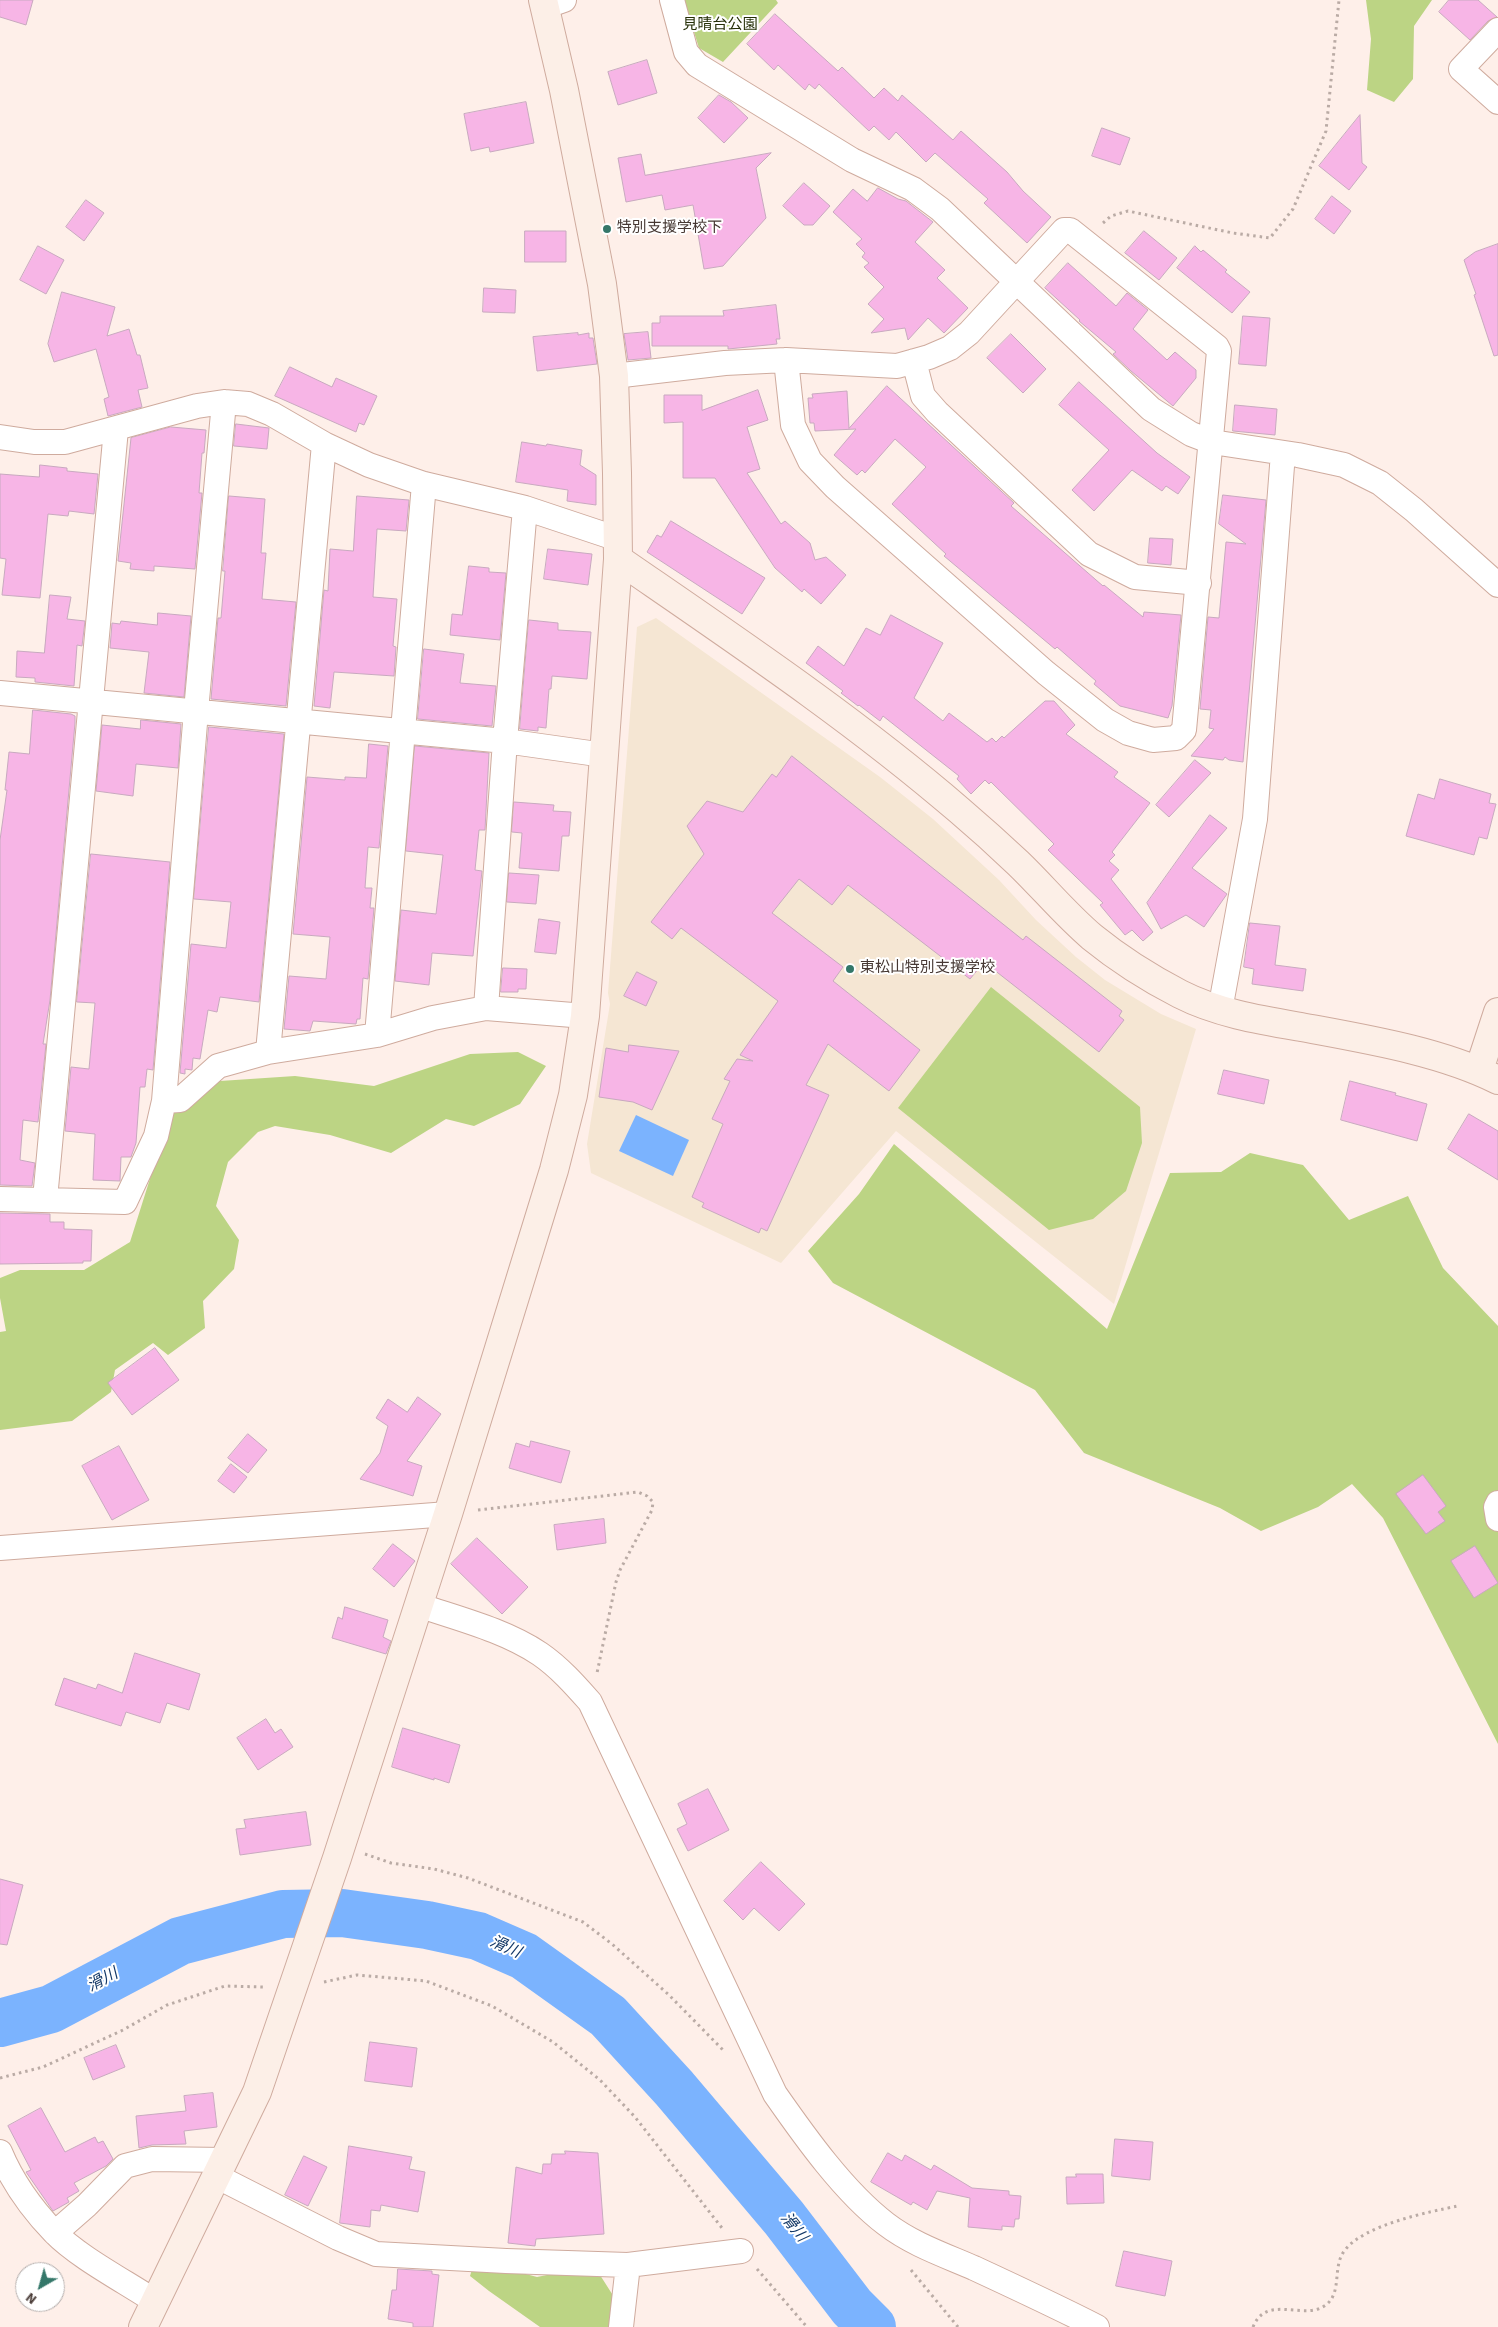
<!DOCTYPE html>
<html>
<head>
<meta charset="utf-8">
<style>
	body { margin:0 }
	#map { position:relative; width:1498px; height:2327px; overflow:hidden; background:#feefe9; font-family:"Source Sans 3",sans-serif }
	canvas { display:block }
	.north { position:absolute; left:15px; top:2262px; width:50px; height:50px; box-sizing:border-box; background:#fff; border:1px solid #b5afad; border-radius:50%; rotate:218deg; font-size:14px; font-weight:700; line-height:20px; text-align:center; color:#463833 }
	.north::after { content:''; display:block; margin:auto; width:18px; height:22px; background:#347769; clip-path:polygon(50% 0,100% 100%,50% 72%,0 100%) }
</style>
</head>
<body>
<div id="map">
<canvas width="1498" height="2327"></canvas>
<div class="north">N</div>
</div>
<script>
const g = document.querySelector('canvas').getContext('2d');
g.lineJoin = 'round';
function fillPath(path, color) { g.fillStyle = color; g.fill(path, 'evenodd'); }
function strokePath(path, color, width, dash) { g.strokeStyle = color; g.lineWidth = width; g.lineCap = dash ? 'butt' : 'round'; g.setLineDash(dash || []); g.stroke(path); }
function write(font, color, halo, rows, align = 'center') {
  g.font = font + ' "Source Sans 3","Noto Sans JP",sans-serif'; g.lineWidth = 4; g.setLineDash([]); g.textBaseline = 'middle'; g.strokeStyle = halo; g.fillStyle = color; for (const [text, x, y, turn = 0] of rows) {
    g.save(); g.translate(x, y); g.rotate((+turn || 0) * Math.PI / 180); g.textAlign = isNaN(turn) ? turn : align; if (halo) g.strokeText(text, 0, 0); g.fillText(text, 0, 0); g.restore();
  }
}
fillPath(new Path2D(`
	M 656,618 L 880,777 L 933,819 L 999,880 L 1036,920 L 1076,957 L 1105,980 L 1161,1014 L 1196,1029 L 1114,1304 L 896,1131 L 781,1263 L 591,1173 L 587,1144 L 610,1004 L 608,993 L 637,627 Z`), '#f5e6d3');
fillPath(new Path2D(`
	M 684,0 L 776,0 L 778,3 L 723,62 L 699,48 Z
	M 1366,0 L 1432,0 L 1414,26 L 1413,79 L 1394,102 L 1367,90 L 1371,39 Z
	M 991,987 L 1140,1107 L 1142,1143 L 1126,1191 L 1093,1219 L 1049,1230 L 898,1108 Z
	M 518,1052 L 546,1066 L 520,1104 L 474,1126 L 446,1119 L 391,1153 L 330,1135 L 275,1126 L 258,1132 L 228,1162 L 216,1206 L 239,1240 L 234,1269 L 203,1301 L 205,1328 L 168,1355 L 153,1343 L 115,1370 L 111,1392 L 72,1421 L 0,1430 L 0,1332 L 6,1331 L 0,1298 L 0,1278 L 20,1270 L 84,1270 L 130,1242 L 172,1109 L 220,1081 L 295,1076 L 374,1086 L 470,1054 Z
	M 894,1144 L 1107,1329 L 1170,1173 L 1221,1172 L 1250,1153 L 1303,1165 L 1349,1220 L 1408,1196 L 1443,1268 L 1498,1326 L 1498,1744 L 1383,1518 L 1352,1484 L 1318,1507 L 1261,1531 L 1220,1508 L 1084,1453 L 1035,1390 L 833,1283 L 808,1251 L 859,1194 Z
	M 473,2266 L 503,2268 L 537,2277 L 562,2272 L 600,2275 L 614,2297 L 610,2327 L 540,2327 L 489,2291 L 470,2276 Z`), '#bcd484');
fillPath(new Path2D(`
	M 636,1115 L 689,1140 L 673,1176 L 619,1151 Z`), '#7bb3fe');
strokePath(new Path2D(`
	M 0,2023 L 51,2009 L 180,1941 L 283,1914 L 342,1913 L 427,1925 L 478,1936 L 524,1956 L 608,2016 L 674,2088 L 784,2218 L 852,2307 L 872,2327`), '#7bb3fe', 48);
const building = new Path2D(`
	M 0,0 L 33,0 L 26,25 L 0,17 Z
	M 1449,0 L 1478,0 L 1497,17 L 1488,21 L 1470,40 L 1439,12 Z
	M 775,14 L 838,71 L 842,67 L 874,98 L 884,88 L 898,101 L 902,95 L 953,140 L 961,131 L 1007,172 L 1023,191 L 1051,217 L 1027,243 L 984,203 L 988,199 L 935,153 L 926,162 L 896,132 L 889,140 L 874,126 L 869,131 L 819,84 L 815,89 L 809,84 L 805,90 L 778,65 L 774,70 L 747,44 Z
	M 647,60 L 657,93 L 618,105 L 608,72 Z
	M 719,95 L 731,102 L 748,118 L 724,143 L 698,118 Z
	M 526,102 L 534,143 L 490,152 L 489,147 L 471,151 L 464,114 Z
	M 1360,115 L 1362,163 L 1367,167 L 1349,190 L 1319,166 Z
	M 1102,128 L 1130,138 L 1120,165 L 1092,156 Z
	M 771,153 L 756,168 L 766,218 L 723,266 L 704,269 L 693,205 L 665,210 L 662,195 L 626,202 L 618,158 L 641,154 L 645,175 Z
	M 804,183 L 830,206 L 813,225 L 804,225 L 783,206 Z
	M 878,188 L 898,199 L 906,201 L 933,222 L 915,242 L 945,270 L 937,278 L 968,308 L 944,333 L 928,318 L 908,340 L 905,328 L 871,333 L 884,319 L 868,304 L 884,287 L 864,267 L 869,263 L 862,257 L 865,253 L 856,244 L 862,239 L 833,212 L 853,189 L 867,201 Z
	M 1332,196 L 1351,211 L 1334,234 L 1315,219 Z
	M 86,200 L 104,213 L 84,241 L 66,227 Z
	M 525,231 L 566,231 L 566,262 L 525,262 Z
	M 1144,231 L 1177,258 L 1159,280 L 1125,253 Z
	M 1498,244 L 1498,355 L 1494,356 L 1474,295 L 1476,294 L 1464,260 L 1475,252 Z
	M 38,246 L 64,260 L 46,294 L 20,280 Z
	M 1195,246 L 1201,252 L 1203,250 L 1227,270 L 1225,272 L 1250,292 L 1232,313 L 1177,268 Z
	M 1068,263 L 1116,306 L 1127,293 L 1148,310 L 1133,329 L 1167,360 L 1175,352 L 1196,370 L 1196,378 L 1173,406 L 1131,371 L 1113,354 L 1116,352 L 1079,321 L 1080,320 L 1045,288 Z
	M 484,288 L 516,290 L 515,313 L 483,312 Z
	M 62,292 L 115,307 L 107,336 L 129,329 L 137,355 L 140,355 L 148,388 L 138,390 L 142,407 L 108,416 L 104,399 L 109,397 L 96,349 L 54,362 L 48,344 Z
	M 776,305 L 780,339 L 776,339 L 777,344 L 728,349 L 728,346 L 652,346 L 652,323 L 660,323 L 660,316 L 724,316 L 723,311 Z
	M 1243,316 L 1270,318 L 1266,366 L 1239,364 Z
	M 648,332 L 651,358 L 628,360 L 624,334 Z
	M 578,333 L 578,335 L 589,333 L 589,338 L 593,338 L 597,364 L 537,371 L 533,337 Z
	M 1011,334 L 1046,369 L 1023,393 L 987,358 Z
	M 290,367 L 332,387 L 336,378 L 377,396 L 364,425 L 359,423 L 356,432 L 275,396 Z
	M 1079,382 L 1157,453 L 1190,477 L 1178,494 L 1166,486 L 1162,491 L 1132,470 L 1094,511 L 1072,490 L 1109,450 L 1059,405 Z
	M 887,386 L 1014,503 L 1011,506 L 1103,586 L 1104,585 L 1143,617 L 1144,612 L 1181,615 L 1172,706 L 1168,718 L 1120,706 L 1094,684 L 1096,681 L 1057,647 L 1055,649 L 944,556 L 946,554 L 892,504 L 926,467 L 895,439 L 865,473 L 862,470 L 857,475 L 834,455 L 856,429 L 815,431 L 814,423 L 810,423 L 808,398 L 813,398 L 812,394 L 847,391 L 849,428 Z
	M 758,390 L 768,420 L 747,427 L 760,469 L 747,473 L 781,524 L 785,521 L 810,543 L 815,560 L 826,557 L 846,575 L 821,604 L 804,589 L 802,592 L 775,568 L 715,478 L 683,478 L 683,422 L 664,423 L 664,395 L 702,395 L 702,410 Z
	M 1235,405 L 1277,409 L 1275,435 L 1233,431 Z
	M 236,424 L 269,428 L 267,449 L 234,446 Z
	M 171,427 L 206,430 L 204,453 L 202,453 L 199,493 L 202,493 L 195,569 L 154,566 L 154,571 L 130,569 L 131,563 L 118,561 L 131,438 Z
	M 522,442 L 546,446 L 547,444 L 582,450 L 580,465 L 596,475 L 596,505 L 567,501 L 568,490 L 516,482 Z
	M 40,465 L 67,468 L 67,471 L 98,474 L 94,514 L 69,511 L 68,516 L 48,514 L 40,598 L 2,595 L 6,559 L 0,558 L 0,474 L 39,477 Z
	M 1223,495 L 1266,500 L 1243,762 L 1229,760 L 1225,757 L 1223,760 L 1191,756 L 1214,729 L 1209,728 L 1211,710 L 1200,709 L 1208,617 L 1219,618 L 1226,542 L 1246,544 L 1219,524 Z
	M 229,496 L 265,499 L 261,553 L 266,553 L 262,599 L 296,602 L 286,706 L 211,699 L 218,618 L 221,618 L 225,571 L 223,571 Z
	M 357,496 L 409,500 L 406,531 L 377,529 L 373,597 L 397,599 L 393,646 L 396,647 L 394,676 L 334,672 L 330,708 L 314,706 L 324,590 L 328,591 L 330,549 L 353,551 Z
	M 671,521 L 765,578 L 742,614 L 647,552 L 657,535 L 661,537 Z
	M 1150,538 L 1173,539 L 1171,565 L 1148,563 Z
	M 548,549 L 592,554 L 588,585 L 544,579 Z
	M 469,566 L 489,568 L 489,572 L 506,573 L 500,640 L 450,635 L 452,614 L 462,615 Z
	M 50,595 L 71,597 L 67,619 L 85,621 L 82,646 L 77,645 L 74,686 L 35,682 L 35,678 L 16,677 L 17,651 L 44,653 Z
	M 158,613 L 191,616 L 184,697 L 144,693 L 149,652 L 110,648 L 112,623 L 120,624 L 121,621 L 157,625 Z
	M 891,615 L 943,643 L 914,698 L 943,721 L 949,713 L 987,742 L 992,738 L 996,742 L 1002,736 L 1004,738 L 1045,701 L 1054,701 L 1075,725 L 1066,734 L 1118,772 L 1114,777 L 1150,803 L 1112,852 L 1115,855 L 1109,861 L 1119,870 L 1111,879 L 1153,932 L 1143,941 L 1132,930 L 1125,935 L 1100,905 L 1103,903 L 1048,850 L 1054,844 L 991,782 L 989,784 L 985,780 L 971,794 L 957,779 L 959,776 L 883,716 L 880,721 L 859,705 L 858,706 L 841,693 L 843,691 L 806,663 L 818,646 L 844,666 L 866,628 L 880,635 Z
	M 529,620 L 558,623 L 558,630 L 591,632 L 587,679 L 552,676 L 551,689 L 549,689 L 546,728 L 538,727 L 538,731 L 520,729 Z
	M 424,649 L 464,654 L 460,683 L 496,686 L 492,726 L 418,719 Z
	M 33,710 L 71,714 L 75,716 L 75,723 L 50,1000 L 43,1044 L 46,1044 L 38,1122 L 23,1120 L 20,1160 L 35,1163 L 32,1186 L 0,1185 L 0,840 L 7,790 L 5,790 L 9,752 L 29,754 Z
	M 141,720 L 181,724 L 178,768 L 136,764 L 133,796 L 96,791 L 102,725 L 140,729 Z
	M 209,727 L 284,734 L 259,1002 L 220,997 L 217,1012 L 208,1010 L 200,1059 L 193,1058 L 192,1070 L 185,1069 L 185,1074 L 180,1073 L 191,944 L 226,948 L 231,902 L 194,899 Z
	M 369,744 L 388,746 L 379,848 L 368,847 L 365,888 L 372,888 L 370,908 L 374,908 L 368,979 L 363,978 L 360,1019 L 357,1019 L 356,1024 L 313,1021 L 310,1031 L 284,1029 L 289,976 L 326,979 L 330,937 L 293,934 L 307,777 L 345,780 L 345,777 L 366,778 Z
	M 415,746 L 489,753 L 485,830 L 479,830 L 475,870 L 482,871 L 473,956 L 432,953 L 429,985 L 395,981 L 401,910 L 436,914 L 443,855 L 406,851 Z
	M 792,756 L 1023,940 L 1026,936 L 1122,1011 L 1119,1016 L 1124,1020 L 1099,1052 L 984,962 L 970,979 L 848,885 L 832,905 L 799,879 L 772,913 L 843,967 L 833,981 L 920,1050 L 889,1091 L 828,1044 L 806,1085 L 829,1095 L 767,1231 L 761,1228 L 759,1233 L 702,1207 L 704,1203 L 692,1197 L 723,1124 L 712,1119 L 730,1081 L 724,1079 L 737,1059 L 753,1061 L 740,1055 L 778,1001 L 681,928 L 672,939 L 651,922 L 704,854 L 687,826 L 707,801 L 743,812 L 772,774 L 776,777 Z
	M 1195,760 L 1211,773 L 1169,817 L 1156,805 Z
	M 1440,779 L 1491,794 L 1489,803 L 1496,804 L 1487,839 L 1479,837 L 1474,855 L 1406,836 L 1418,794 L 1434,799 Z
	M 514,802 L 554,805 L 553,811 L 571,812 L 569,836 L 562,836 L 559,871 L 519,868 L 522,833 L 512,832 Z
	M 1210,815 L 1227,828 L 1192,868 L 1227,894 L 1204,927 L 1186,915 L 1161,929 L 1147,903 Z
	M 91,854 L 170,862 L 153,1070 L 147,1069 L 145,1087 L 140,1087 L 136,1143 L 131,1157 L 121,1157 L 120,1181 L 93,1180 L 95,1134 L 65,1131 L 71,1067 L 89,1069 L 95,1003 L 77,1002 Z
	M 509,873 L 539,875 L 536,904 L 507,902 Z
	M 539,919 L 560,922 L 556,954 L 535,952 Z
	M 1250,923 L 1280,926 L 1275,965 L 1306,969 L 1303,991 L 1252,984 L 1254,969 L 1244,967 Z
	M 503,968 L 527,969 L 526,989 L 518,989 L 518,992 L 501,992 Z
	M 637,972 L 657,982 L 646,1006 L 624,996 Z
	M 629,1045 L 679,1051 L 652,1110 L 633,1102 L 599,1097 L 606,1048 L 628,1052 Z
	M 1224,1070 L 1269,1080 L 1264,1104 L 1218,1094 Z
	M 1350,1081 L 1396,1093 L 1395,1095 L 1427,1104 L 1417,1141 L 1341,1120 Z
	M 1469,1114 L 1498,1131 L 1498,1180 L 1448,1149 Z
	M 0,1213 L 50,1214 L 50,1222 L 64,1222 L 64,1229 L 92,1230 L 91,1261 L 83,1261 L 83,1263 L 0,1264 Z
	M 155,1348 L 179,1380 L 132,1415 L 108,1383 Z
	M 418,1397 L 441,1414 L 407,1461 L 422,1466 L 413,1496 L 360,1479 L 380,1453 L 388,1426 L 376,1418 L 388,1399 L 407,1412 Z
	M 248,1434 L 267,1450 L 248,1473 L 228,1458 Z
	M 531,1441 L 570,1451 L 561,1483 L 509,1468 L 516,1443 L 529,1447 Z
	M 119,1446 L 149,1500 L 112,1520 L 82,1466 Z
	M 231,1464 L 247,1477 L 234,1493 L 218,1481 Z
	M 1423,1475 L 1446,1506 L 1438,1512 L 1445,1521 L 1426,1534 L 1396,1494 Z
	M 604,1519 L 606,1543 L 557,1550 L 554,1525 Z
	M 477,1538 L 528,1587 L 502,1614 L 451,1564 Z
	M 393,1544 L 415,1561 L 394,1587 L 373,1569 Z
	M 1475,1546 L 1498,1583 L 1474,1598 L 1451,1561 Z
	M 345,1607 L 388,1620 L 383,1637 L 391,1641 L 386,1654 L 332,1638 L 338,1617 L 342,1619 Z
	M 135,1653 L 200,1674 L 189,1710 L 167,1703 L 160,1723 L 126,1712 L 121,1726 L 55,1705 L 64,1678 L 96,1689 L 98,1684 L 122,1693 Z
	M 266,1719 L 275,1733 L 281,1729 L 293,1747 L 258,1770 L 237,1738 Z
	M 403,1728 L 460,1745 L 449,1783 L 434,1778 L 434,1780 L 392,1767 Z
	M 708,1789 L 729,1830 L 688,1851 L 677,1829 L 687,1824 L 678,1804 Z
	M 306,1812 L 311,1845 L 240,1855 L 236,1829 L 246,1828 L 244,1820 Z
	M 761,1862 L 805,1904 L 779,1931 L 754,1908 L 743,1920 L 724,1901 Z
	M 0,1879 L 23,1885 L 7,1945 L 0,1944 Z
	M 370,2042 L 417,2048 L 412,2087 L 365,2081 Z
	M 116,2045 L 125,2067 L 93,2080 L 84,2058 Z
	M 213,2093 L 217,2127 L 184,2131 L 186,2144 L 152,2145 L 139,2148 L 136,2116 L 186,2111 L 184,2096 Z
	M 41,2108 L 65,2152 L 95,2137 L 98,2143 L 103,2141 L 113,2159 L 106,2166 L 74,2183 L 79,2191 L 67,2198 L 69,2202 L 53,2211 L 26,2172 L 31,2170 L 8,2126 Z
	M 1115,2139 L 1153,2142 L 1150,2180 L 1112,2176 Z
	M 349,2146 L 412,2157 L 409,2169 L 425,2172 L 418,2212 L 381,2205 L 380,2211 L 371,2210 L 370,2227 L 340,2223 Z
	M 565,2151 L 598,2153 L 604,2234 L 536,2239 L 535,2246 L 508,2243 L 516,2167 L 542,2174 L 543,2164 L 551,2164 L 552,2154 L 565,2154 Z
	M 888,2153 L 902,2161 L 905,2155 L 931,2170 L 934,2165 L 972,2188 L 1009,2191 L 1009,2195 L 1021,2196 L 1019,2219 L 1015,2219 L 1014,2227 L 1002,2226 L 1002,2230 L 968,2227 L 970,2198 L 937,2191 L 927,2210 L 913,2202 L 911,2205 L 871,2182 Z
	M 304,2156 L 327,2167 L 308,2206 L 285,2195 Z
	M 1076,2174 L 1103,2174 L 1104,2203 L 1067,2204 L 1066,2177 L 1076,2177 Z
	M 1124,2251 L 1172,2261 L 1165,2296 L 1116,2286 Z
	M 398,2269 L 432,2271 L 432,2274 L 439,2275 L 433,2327 L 413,2327 L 413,2323 L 388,2319 L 392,2290 L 396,2290 Z`);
fillPath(building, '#f7b5e6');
strokePath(building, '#c8a9bf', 1);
const street = new Path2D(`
	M 672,0 L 686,52 L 697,65 L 852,160 L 913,189 L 940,209 L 1151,409 L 1191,434 L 1212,442 L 1298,455 L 1344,465 L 1380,483 L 1414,510 L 1498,585
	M 544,7 L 564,0
	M 1498,30 L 1461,69 L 1498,102
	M 914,361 L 923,396 L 937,412 L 1089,554 L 1135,577 L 1199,583
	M 614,376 L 725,363 L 786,360 L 897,366 L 929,357 L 950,348 L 969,333 L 1064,230 L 1070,230 L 1217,347 L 1219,351 L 1184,730 L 1176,738 L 1153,740 L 1128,733 L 1105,720 L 1046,673 L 835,487 L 810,461 L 793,425 L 786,360
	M 0,437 L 34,442 L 65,442 L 197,406 L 224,402 L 248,404 L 272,414 L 324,444 L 369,465 L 424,484 L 525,508 L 618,539
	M 0,693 L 505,741 L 604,755
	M 486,1008 L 505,741 L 525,508
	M 1220,1010 L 1255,819 L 1283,453
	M 377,1035 L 424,484
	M 268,1052 L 324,444
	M 164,1101 L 180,1100 L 218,1066 L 268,1052 L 377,1035 L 433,1018 L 486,1008 L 585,1016
	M 0,1199 L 125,1202 L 156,1136 L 164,1101 L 196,711 L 224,402
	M 45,1199 L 116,429
	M 1498,1503 L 1496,1507 L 1498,1519
	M 0,1548 L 448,1514
	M 418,1605 C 459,1619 504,1630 540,1654 C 559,1667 575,1685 590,1702 L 775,2094 C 805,2137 844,2192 886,2224 C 912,2244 944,2255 974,2268 C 1015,2287 1056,2306 1097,2327
	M 0,2152 C 12,2181 32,2209 54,2232 C 78,2257 126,2282 156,2302
	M 218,2177 L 338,2238 L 376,2254 L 506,2261 L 628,2265 L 741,2251
	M 55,2233 L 87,2205 L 125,2166 L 152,2159 L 225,2160
	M 621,2327 L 628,2265`);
const secondary = new Path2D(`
	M 618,559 C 734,639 852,718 959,810 C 979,827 999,845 1018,863 C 1043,887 1065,914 1092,937 C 1119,959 1149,978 1180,994 C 1217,1013 1260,1020 1301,1027 C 1365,1039 1440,1051 1498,1080
	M 1479,1070 L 1498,1012
	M 143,2327 L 257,2092 L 337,1858 L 448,1514 L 554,1170 L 573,1095 L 585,1016 L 604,755 L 618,559 L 617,473 L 614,376 L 602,284 L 564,90 L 543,0`);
strokePath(street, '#cfab9e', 26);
strokePath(secondary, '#cfab9e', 30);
strokePath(new Path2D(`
	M 1103,223 L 1111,216 L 1128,211 L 1233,233 L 1270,238 L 1293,209 L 1326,131 L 1339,0
	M 478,1510 L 638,1492 L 647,1496 L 653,1502 L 652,1510 L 620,1570 L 616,1582 L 597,1673
	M 365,1854 L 391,1863 L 434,1869 L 468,1878 L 583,1922 L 612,1944 L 669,1995 L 725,2052
	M 324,1982 L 357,1975 L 426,1981 L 492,2006 L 553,2042 L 600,2080 L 635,2117 L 722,2228
	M 0,2078 L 43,2067 L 123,2030 L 167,2005 L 225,1986 L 264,1987
	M 757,2269 L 807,2327
	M 911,2270 L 958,2327
	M 1253,2327 C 1265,2297 1296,2316 1318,2309 C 1346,2299 1330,2268 1345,2250 C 1364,2225 1428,2212 1458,2206`), '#baaba5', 3, [2.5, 4]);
strokePath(street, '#fff', 24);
strokePath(secondary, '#fcefe7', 28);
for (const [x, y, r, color] of [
	[607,229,5,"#347769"],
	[850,969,5,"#347769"]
]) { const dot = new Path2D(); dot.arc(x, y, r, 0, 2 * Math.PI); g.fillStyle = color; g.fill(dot); strokePath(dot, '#fff', 2); }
write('15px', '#252f07', '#fff', [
	["見晴台公園",720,26]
]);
write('15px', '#463833', '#fff', [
	["特別支援学校下",617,229],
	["東松山特別支援学校",860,969]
], 'left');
write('italic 16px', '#143968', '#fff', [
	["滑川",505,1948,24],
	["滑川",103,1981,-28],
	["滑川",793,2228,51]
]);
</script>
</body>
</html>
